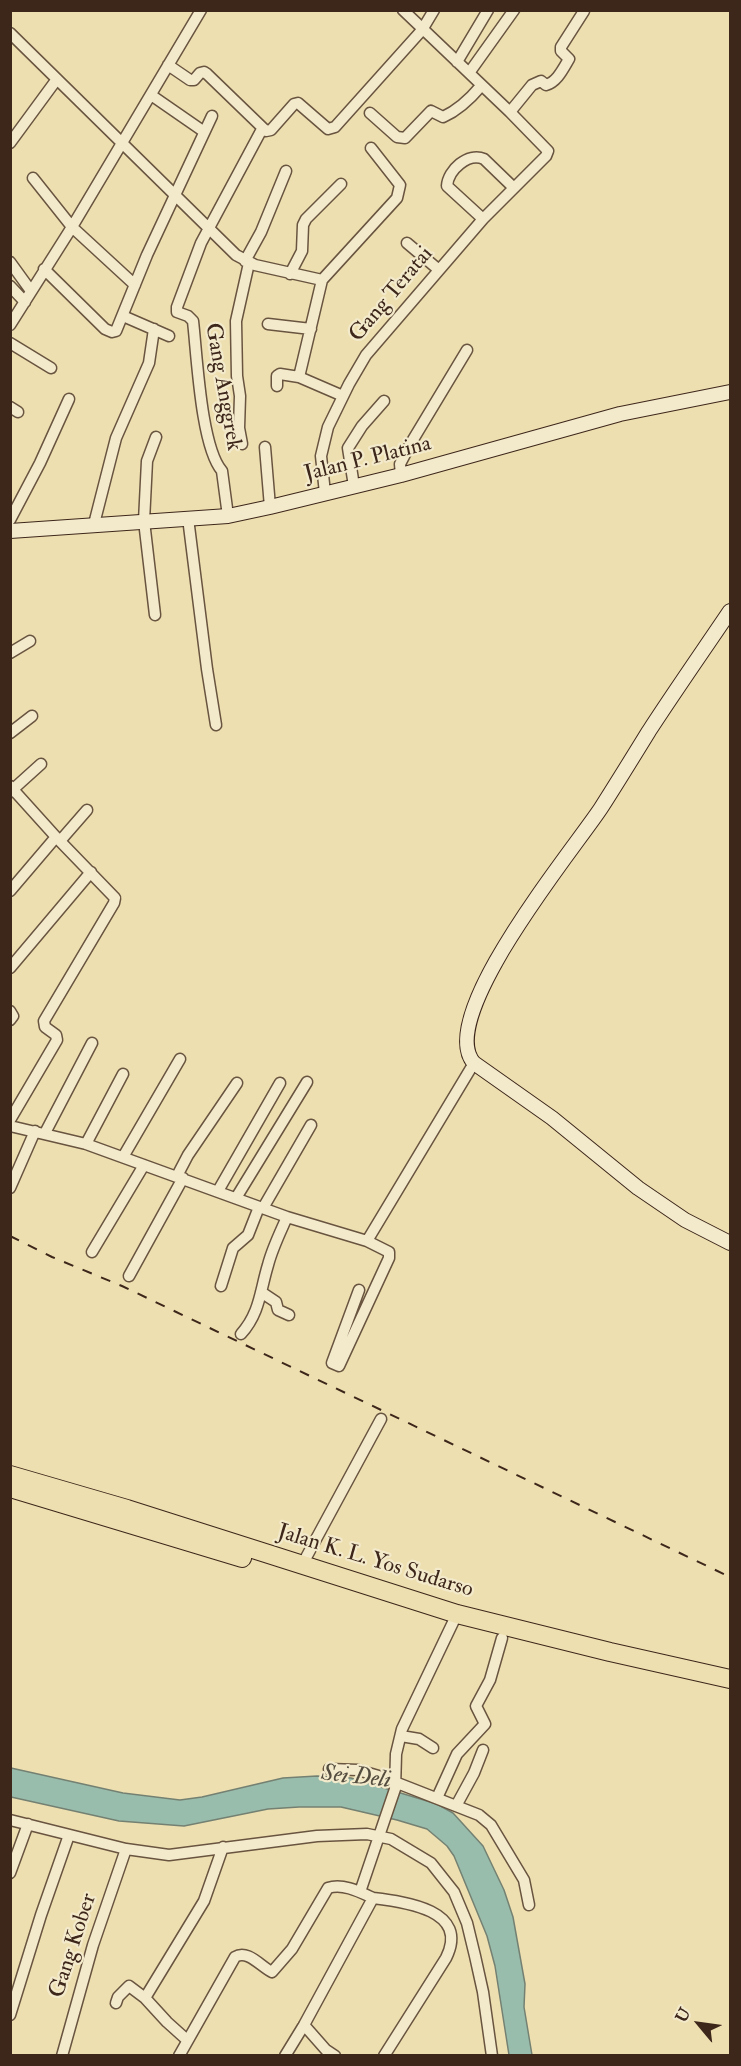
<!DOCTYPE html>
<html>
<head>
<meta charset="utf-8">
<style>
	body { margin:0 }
	#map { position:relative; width:741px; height:2066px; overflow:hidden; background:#eddfb0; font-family:"IM FELL Double Pica",serif }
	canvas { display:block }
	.frame { position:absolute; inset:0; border:12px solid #3d261a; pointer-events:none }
	.north { position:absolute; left:669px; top:1994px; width:60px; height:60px; -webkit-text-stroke:4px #f3eacc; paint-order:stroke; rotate:299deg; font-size:16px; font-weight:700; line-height:24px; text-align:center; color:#3d261a }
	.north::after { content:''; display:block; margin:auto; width:21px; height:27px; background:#3d261a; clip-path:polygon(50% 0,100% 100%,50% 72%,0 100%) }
</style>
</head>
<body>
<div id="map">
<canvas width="741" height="2066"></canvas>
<div class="frame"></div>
<div class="north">U</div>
</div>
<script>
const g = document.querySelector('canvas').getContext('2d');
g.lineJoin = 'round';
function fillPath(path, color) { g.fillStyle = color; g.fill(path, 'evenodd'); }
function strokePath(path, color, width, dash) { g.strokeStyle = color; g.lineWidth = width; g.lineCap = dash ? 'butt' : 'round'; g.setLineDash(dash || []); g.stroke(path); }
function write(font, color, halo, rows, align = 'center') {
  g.font = font + ' "IM FELL Double Pica",serif'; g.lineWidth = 4.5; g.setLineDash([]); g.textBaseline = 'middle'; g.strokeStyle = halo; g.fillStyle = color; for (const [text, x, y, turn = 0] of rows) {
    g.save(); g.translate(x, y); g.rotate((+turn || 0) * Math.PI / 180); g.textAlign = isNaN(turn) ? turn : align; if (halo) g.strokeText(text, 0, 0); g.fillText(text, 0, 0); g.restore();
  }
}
const water = new Path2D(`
	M 11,1768 L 123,1793 L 180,1800 L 202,1797 L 283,1778 L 317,1776 L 351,1778 L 437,1804 L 453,1813 L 483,1846 L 504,1890 L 513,1917 L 525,1984 L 524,2007 L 532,2055 L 509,2055 L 495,1966 L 487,1936 L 454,1856 L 447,1846 L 427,1829 L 397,1820 L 341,1807 L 299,1807 L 268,1809 L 184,1826 L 119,1821 L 11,1797 Z`);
fillPath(water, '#99bdac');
strokePath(water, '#748172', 1.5);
const street = new Path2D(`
	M 10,33 L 236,255 L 255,265 L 322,280
	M 457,62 L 488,10
	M 168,65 L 190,80 L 194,80 L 200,73 L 204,72 L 207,74 L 266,131 L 271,130 L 294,104 L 298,103 L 328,129 L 335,127 L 422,30 L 434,10
	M 469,73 L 514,10
	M 151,95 L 203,131
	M 510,112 L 532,85 L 541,81 L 546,85 C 557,82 563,69 569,59 L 561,51 L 561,47 L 584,11
	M 370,113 L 397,137 L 405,138 L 431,111 L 443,117 C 459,110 470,99 481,86
	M 10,143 L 57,79
	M 33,178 L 72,227 L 135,285
	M 483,219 L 447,186 C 448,170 468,152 484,159 L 514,188
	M 407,243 L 439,270
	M 245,261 L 261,232 L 286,171
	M 10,262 L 31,291
	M 44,269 L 105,329 L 112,332 L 116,331 L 147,255 L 212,116
	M 290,274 L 302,251 L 303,225 L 306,219 L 341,184
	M 10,286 L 25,302
	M 123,316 L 169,336
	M 268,324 L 311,329
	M 10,325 L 72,227 L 201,10
	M 10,343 L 51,368
	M 299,377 L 322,280 L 397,198 L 400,185 L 371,148
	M 277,386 L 277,376 L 280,374 L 299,377 L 343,396
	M 10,407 L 18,412
	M 242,444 L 239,428 L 240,396 L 237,376 L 236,321 L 249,263
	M 265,447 L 270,507
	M 401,475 L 400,464 L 411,443 L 467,350
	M 354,486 L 348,448 L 362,426 L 384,401
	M 325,493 L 321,456 L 328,427 L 349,384 L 366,355 L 483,219 L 546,156 L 548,151 L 510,112 L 403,10
	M 228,516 L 222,471 C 201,447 197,356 193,321 L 188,316 L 177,312 L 177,307 L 201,243 L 262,129
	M 188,518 L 207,669 L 216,725
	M 10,520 L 40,463 L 69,399
	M 94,524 L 116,438 L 149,363 L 154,329
	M 155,615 L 144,521 L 147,461 L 156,437
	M 10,653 L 30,641
	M 10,733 L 32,716
	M 10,786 L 56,837 L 115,898 L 114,903 L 44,1021 L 45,1027 L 56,1035 L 57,1040 L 10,1120
	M 10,792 L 41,764
	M 60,841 L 87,810
	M 10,891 L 56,837
	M 10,968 L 91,872
	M 10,1011 L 13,1016 L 10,1020
	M 10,1126 L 86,1144 L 287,1217 L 367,1241 L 474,1063
	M 45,1133 L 92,1043
	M 86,1144 L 123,1074
	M 123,1157 L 180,1059
	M 177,1176 L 188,1155 L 237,1083
	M 10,1188 L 35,1131
	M 218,1191 L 280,1083
	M 236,1198 L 307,1082
	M 263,1208 L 311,1125
	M 92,1252 L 144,1165
	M 129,1276 L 183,1178
	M 221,1286 L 233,1248 L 248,1235 L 259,1207
	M 359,1290 L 332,1363 L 339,1366 L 389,1258 L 389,1252 L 367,1241
	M 261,1292 L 276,1302 L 278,1310 L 289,1315
	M 241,1334 C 260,1313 260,1291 268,1265 C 272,1249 280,1233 287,1217
	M 302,1565 L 381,1419
	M 401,1736 L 419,1739 L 433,1748
	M 329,1769 L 358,1770 L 382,1777 L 479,1815 L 491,1825 L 524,1880 L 529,1905
	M 437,1798 L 457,1754 L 485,1724 L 476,1706 L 490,1680 L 502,1638
	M 456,1806 L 474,1773 L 483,1750
	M 10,1820 L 126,1849 L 169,1855 L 317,1836 L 367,1834 L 391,1839 L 431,1863 L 454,1892 L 467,1923 L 475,1956 L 483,1992 L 492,2056
	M 10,1873 L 28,1824
	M 360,1892 L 395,1789 L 396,1754 L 402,1729 L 457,1614
	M 373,1898 C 406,1902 470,1910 446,1958 L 384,2056
	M 116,2003 L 118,1997 L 129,1986 L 145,1998
	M 10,2015 L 41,1915 L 69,1835
	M 304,2025 L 326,2050 L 335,2056
	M 187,2040 L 167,2022 L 145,1998 L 204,1901 L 223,1847
	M 62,2056 L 93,1945 L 126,1849
	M 179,2056 L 235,1957 C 248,1949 261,1967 272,1972 L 292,1949 L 328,1888 C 343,1883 360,1892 373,1898 L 304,2025 L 285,2056`);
const secondary = new Path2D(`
	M 10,531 L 228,516 L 270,507 L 401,475 L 620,414 L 730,392
	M 730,611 C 703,651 675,691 649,731 C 633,757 617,783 601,808 C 574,849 434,1018 474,1063 L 552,1118 L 638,1188 L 685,1220 L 730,1243`);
const highway = new Path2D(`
	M 10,1475 L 127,1509 L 457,1614 L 610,1652 L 730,1679
	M 10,1488 L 242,1558`);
strokePath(street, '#695440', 13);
strokePath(secondary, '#3d261a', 16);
strokePath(highway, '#3d261a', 20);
strokePath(street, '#f3eacc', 10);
strokePath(secondary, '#f3eacc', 14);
strokePath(highway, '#eddfb0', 18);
strokePath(new Path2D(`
	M 10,1236 L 52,1257 L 122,1286 L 730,1577`), '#3d261a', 2, [10, 10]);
write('22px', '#3d261a', '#f3eacc', [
	["Gang Teratai",392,295,-50],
	["Gang Anggrek",222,387,80],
	["Jalan P. Platina",368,460,-14],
	["Jalan K. L. Yos Sudarso",375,1562,17],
	["Gang Kober",74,1946,-72]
]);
write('italic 24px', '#544c3e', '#f3eacc', [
	["Sei Deli",356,1778,6]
]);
</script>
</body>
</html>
